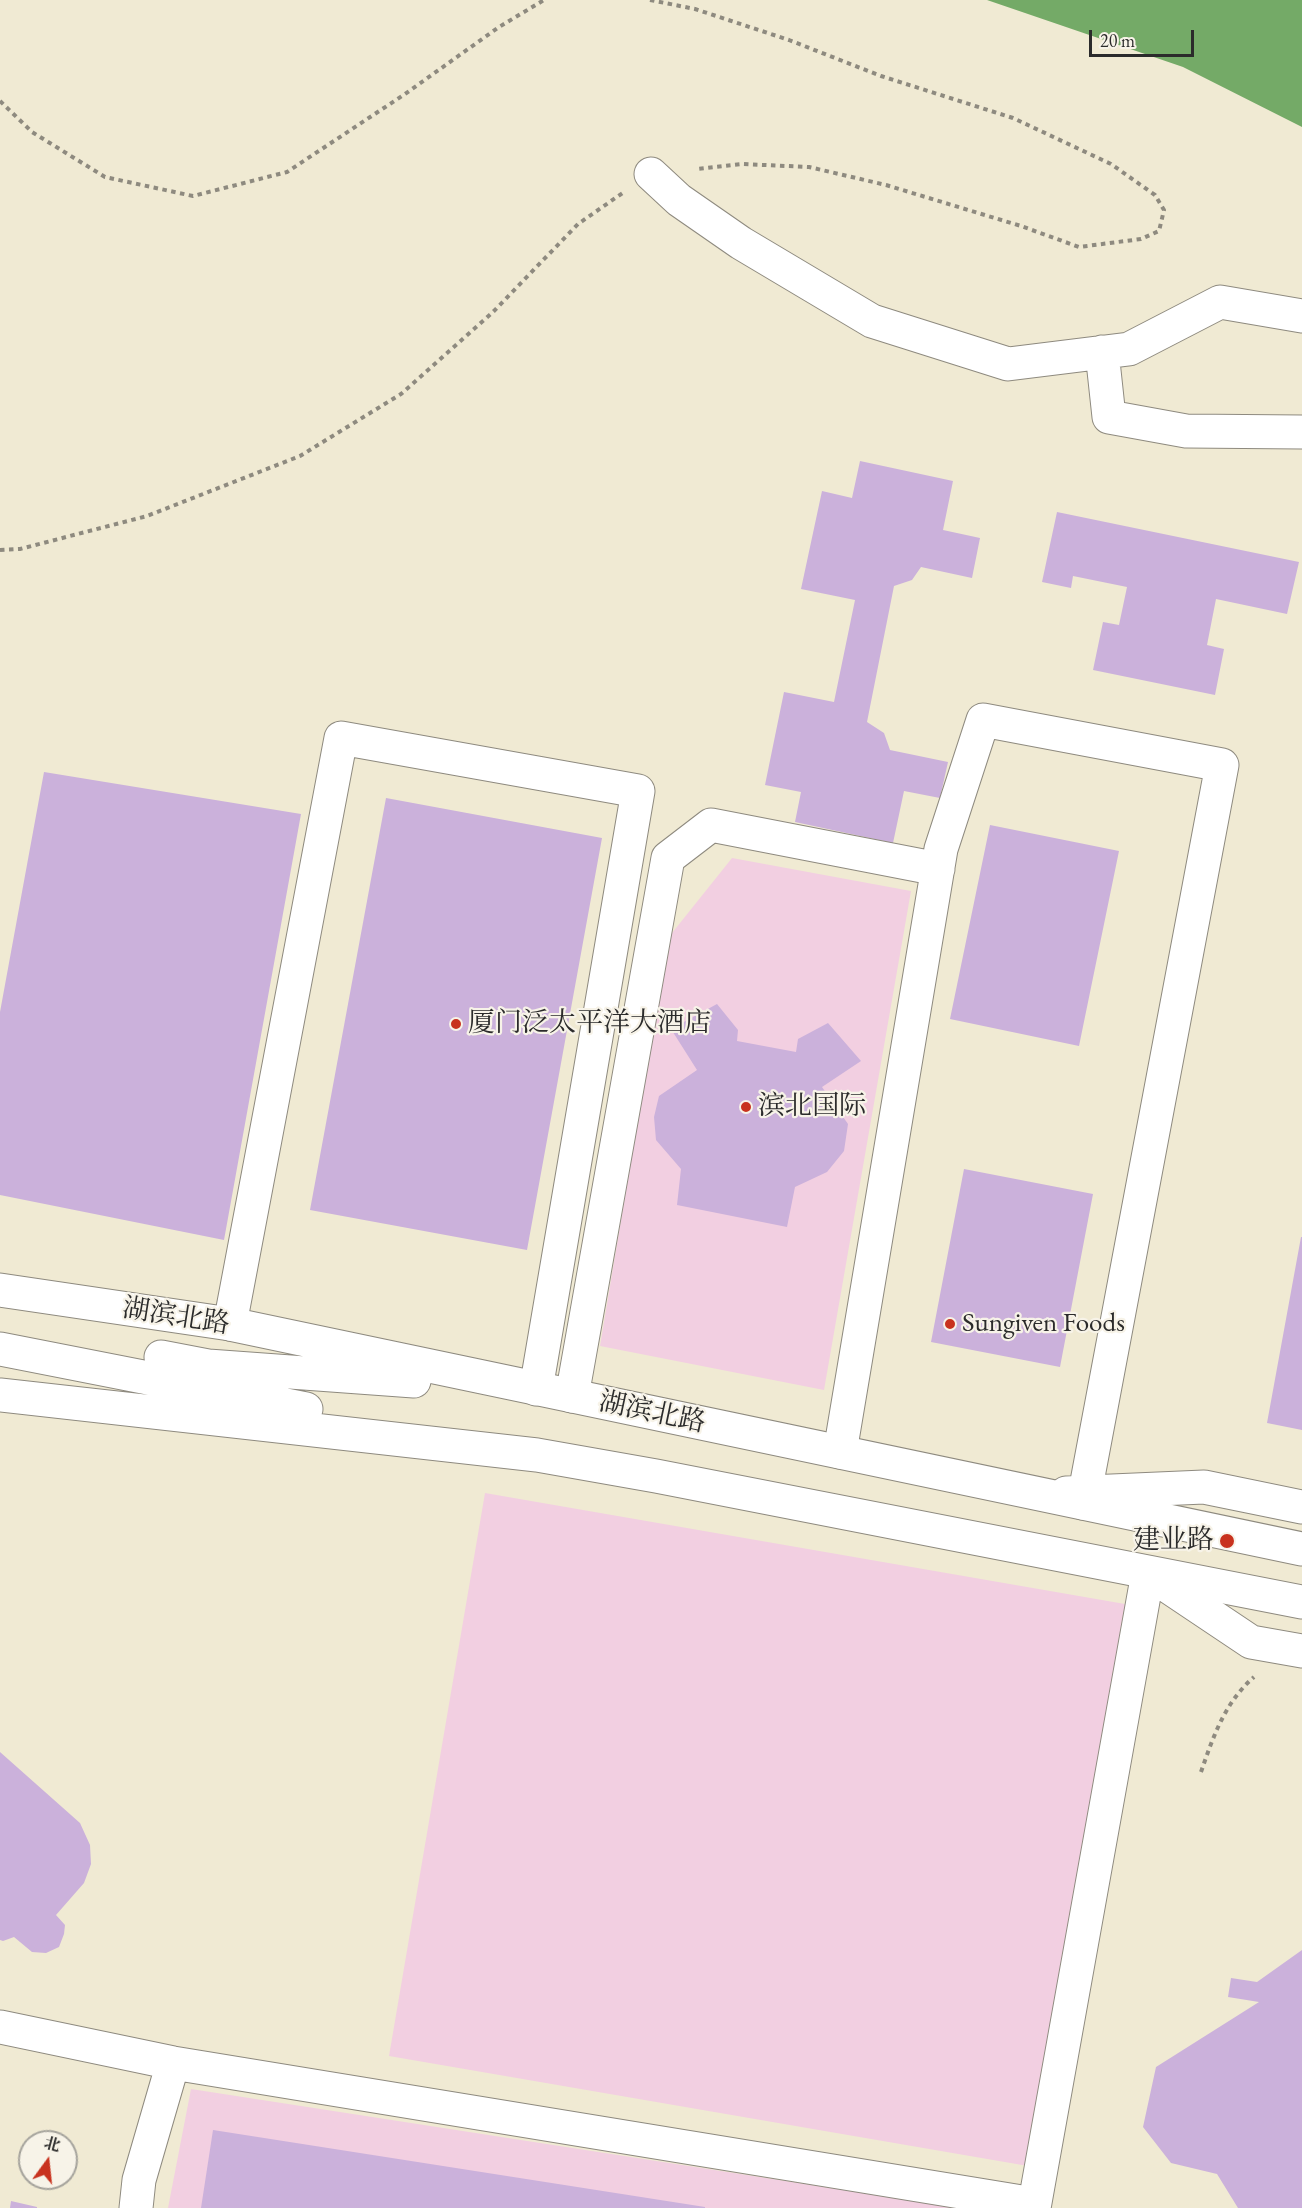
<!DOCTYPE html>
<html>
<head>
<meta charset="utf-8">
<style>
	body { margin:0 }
	#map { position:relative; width:1302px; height:2208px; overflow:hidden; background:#f0ead3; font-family:"EB Garamond","Noto Serif SC",serif }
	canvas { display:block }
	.north { position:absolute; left:18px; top:2130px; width:60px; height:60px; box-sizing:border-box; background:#f7f3e8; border:2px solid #a5a39c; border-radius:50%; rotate:15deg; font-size:16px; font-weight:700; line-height:24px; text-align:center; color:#2b2b2b }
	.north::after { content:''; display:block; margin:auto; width:21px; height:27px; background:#c8321e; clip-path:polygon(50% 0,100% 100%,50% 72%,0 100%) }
	.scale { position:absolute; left:1089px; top:30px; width:105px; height:27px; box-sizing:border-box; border:3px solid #2b2b2b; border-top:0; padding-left:8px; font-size:18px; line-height:21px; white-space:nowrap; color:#2b2b2b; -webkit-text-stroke:4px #f7f3e8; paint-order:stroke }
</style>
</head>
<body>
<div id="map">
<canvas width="1302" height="2208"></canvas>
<div class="north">北</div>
<div class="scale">20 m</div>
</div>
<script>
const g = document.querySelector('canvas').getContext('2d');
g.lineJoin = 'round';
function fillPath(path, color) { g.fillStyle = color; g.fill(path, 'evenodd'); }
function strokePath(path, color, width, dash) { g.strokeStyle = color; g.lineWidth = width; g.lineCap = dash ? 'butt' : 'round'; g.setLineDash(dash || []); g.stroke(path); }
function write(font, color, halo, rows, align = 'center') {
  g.font = font + ' "EB Garamond","Noto Serif SC",serif'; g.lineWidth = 4.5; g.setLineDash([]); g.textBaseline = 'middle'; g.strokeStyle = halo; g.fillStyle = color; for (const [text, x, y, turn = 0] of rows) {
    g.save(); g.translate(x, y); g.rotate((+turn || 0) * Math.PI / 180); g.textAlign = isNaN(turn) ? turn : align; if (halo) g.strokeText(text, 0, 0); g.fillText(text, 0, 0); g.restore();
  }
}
fillPath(new Path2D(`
	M 732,858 L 911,891 L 824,1390 L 600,1346 L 668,938 Z
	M 485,1493 L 1125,1604 L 1028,2166 L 389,2056 Z
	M 191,2089 L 411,2123 L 960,2208 L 168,2208 Z`), '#f2cfe1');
fillPath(new Path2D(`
	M 987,0 L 1302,0 L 1302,127 L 1183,67 Z`), '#74aa67');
fillPath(new Path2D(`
	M 860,461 L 953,481 L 943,530 L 980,538 L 972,578 L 921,567 L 912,580 L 894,586 L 867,722 L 884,733 L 890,750 L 948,762 L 940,798 L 904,791 L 893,843 L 795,822 L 801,792 L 765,785 L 784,692 L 834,702 L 855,600 L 801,589 L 822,491 L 852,498 Z
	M 1057,512 L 1299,562 L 1287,614 L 1216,599 L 1207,645 L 1224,649 L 1215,695 L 1093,670 L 1103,622 L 1119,625 L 1127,587 L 1073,576 L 1071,588 L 1042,582 Z
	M 44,772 L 301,814 L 224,1240 L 0,1195 L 0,1012 Z
	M 386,798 L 602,838 L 527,1250 L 310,1210 Z
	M 990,825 L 1119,851 L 1079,1046 L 950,1019 Z
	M 717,1004 L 738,1030 L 737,1041 L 796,1052 L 798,1039 L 828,1023 L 861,1061 L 822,1087 L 848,1124 L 844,1151 L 827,1172 L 795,1187 L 787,1227 L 677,1205 L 681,1169 L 656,1140 L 654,1117 L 659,1096 L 697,1070 L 671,1029 Z
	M 964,1169 L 1093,1194 L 1060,1367 L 931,1342 Z
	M 1301,1237 L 1302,1237 L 1302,1430 L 1267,1423 Z
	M 0,1752 L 80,1823 L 90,1845 L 91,1864 L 84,1883 L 56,1915 L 65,1925 L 64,1934 L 59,1947 L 46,1953 L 32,1952 L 14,1937 L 3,1941 L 0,1940 Z
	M 1302,1950 L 1302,2208 L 1238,2208 L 1217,2174 L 1171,2163 L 1143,2127 L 1156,2067 L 1259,2002 L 1228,1997 L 1231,1978 L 1257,1982 Z
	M 213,2130 L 705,2207 L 705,2208 L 201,2208 Z
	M 11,2201 L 37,2207 L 37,2208 L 10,2208 Z`), '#cbb1db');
const minor = new Path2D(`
	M 651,174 L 679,200 L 741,243 L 872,321 L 1008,364 L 1129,349 L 1220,302 L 1302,316
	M 1102,352 L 1109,417 L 1186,431 L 1302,432
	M 230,1324 L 341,738 L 638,791 L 536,1389
	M 572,1396 L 668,858 L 711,825 L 938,869
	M 840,1452 L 941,849 L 983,720 L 1222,765 L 1083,1503
	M 1066,1493 L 1204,1487 L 1302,1507
	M 0,2027 L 173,2063 L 1034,2204
	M 136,2208 L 139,2180 L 173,2063
	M 1034,2208 L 1148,1573 L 1251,1642 L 1302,1651`);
const major = new Path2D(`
	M 0,1290 L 230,1324 L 1302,1549
	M 0,1349 L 306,1409
	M 161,1357 L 208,1366 L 414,1381
	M 0,1395 L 537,1455 L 656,1476 L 1302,1602`);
strokePath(minor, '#8e8a7f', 35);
strokePath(major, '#8e8a7f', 35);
strokePath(new Path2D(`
	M 650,0 L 695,9 L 789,40 L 881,76 L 1013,118 L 1111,164 L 1155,195 L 1164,210 L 1159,231 L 1141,239 L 1079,247 L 1021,226 L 886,185 L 809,167 L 742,164 L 698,169
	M 0,101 L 32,132 L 105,177 L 193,196 L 287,172 L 405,94 L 499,27 L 544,0
	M 0,550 L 20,549 L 147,516 L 300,456 L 401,394 L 492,313 L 578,224 L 624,192
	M 1201,1772 C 1213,1737 1225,1702 1254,1677`), '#8e8a7f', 4, [4.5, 4.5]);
strokePath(minor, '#fff', 33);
strokePath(major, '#fff', 33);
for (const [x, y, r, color] of [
	[456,1024,6,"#c8321e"],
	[746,1107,6,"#c8321e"],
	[950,1324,6,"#c8321e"],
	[1227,1541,8,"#c8321e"]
]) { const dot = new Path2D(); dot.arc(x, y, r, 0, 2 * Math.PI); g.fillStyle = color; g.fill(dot); strokePath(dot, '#f7f3e8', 2); }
write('27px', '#2b2b2b', '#f7f3e8', [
	["厦门泛太平洋大酒店",468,1024],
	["滨北国际",758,1107],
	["Sungiven Foods",962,1324],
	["建业路",1214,1541,"right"]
], 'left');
write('27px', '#2b2b2b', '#f7f3e8', [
	["湖滨北路",176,1317,9],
	["湖滨北路",652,1413,12]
]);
</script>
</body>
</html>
